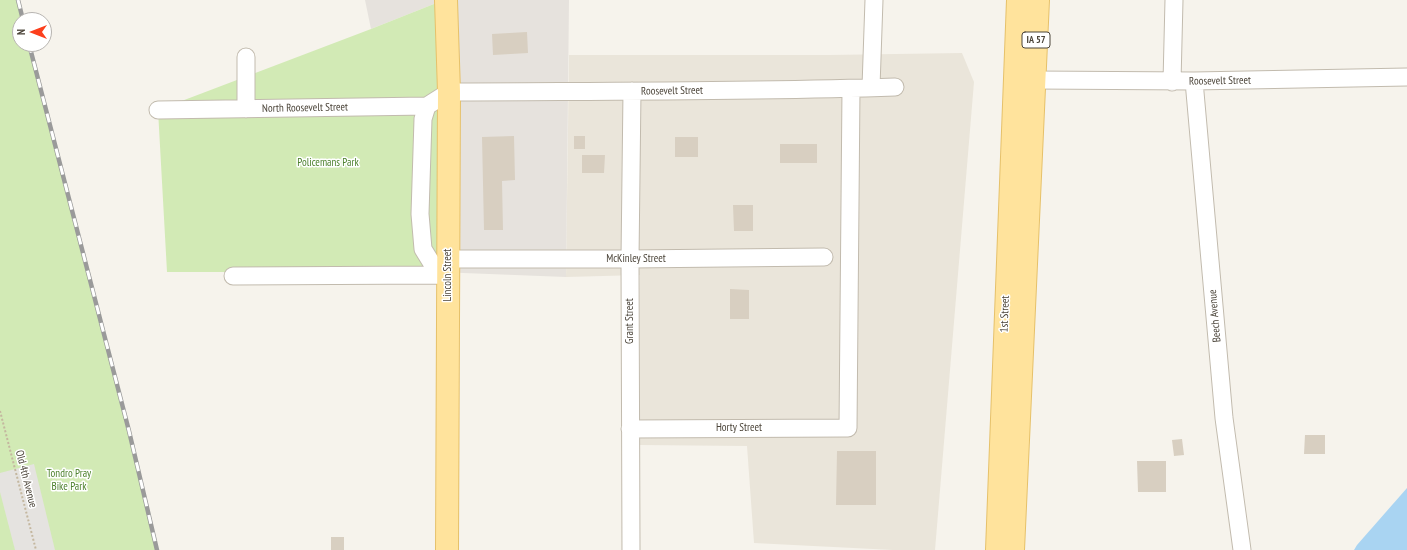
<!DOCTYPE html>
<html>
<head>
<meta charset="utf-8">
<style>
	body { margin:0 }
	#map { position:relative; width:1407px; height:550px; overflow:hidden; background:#f6f3ec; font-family:"PT Sans Narrow",sans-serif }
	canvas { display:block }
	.north { position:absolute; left:12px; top:12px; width:40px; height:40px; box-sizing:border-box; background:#fff; border:1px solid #b7b4b0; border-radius:50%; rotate:270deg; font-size:11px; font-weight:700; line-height:16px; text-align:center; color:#4b4439 }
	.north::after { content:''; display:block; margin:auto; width:14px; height:18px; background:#fc3f1d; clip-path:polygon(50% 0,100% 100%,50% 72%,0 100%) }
</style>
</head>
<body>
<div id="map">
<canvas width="1407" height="550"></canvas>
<div class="north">N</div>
</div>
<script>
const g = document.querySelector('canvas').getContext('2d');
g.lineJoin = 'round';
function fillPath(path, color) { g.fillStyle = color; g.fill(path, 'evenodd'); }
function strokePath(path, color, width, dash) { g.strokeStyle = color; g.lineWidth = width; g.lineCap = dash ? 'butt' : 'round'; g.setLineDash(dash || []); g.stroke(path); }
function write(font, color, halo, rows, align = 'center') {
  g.font = font + ' "PT Sans Narrow",sans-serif'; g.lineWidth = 3; g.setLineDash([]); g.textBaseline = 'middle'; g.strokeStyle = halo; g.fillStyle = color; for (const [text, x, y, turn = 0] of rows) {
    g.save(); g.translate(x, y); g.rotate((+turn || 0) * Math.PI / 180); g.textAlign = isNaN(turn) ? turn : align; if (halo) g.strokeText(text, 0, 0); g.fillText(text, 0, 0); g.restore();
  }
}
fillPath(new Path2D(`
	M 962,53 L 974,82 L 935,550 L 893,550 L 754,543 L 747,446 L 640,445 L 640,275 L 566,277 L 569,55 L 829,55 Z`), '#eae5da');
fillPath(new Path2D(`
	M 365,0 L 569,0 L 566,277 L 438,272 L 439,2 L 371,29 Z`), '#e6e2dd');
fillPath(new Path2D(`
	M 0,0 L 19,0 L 24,20 L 20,20 L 20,44 L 30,44 L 158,550 L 0,550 Z
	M 439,2 L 438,272 L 167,272 L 158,110 L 371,29 Z`), '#d2eab5');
fillPath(new Path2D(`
	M 34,464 L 55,550 L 15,550 L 0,492 L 0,473 Z`), '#e5e3e0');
fillPath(new Path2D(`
	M 1407,488 L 1407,550 L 1354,550 L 1357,545 Z`), '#a9d4f2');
fillPath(new Path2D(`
	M 527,32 L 528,53 L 493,55 L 492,34 Z
	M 514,136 L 515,180 L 502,181 L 503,230 L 484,230 L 482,137 Z
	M 574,136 L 585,136 L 585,149 L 574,149 Z
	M 675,137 L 698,137 L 698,157 L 675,157 Z
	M 780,144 L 817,144 L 817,163 L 780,163 Z
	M 582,155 L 605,155 L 604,173 L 582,173 Z
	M 733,205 L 753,205 L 753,231 L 734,231 Z
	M 730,289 L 749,290 L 749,319 L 730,319 Z
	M 1305,435 L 1325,435 L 1325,454 L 1304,454 Z
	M 1182,439 L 1184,455 L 1174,456 L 1172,440 Z
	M 837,451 L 876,451 L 876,505 L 836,505 Z
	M 1137,461 L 1166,461 L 1166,492 L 1138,492 Z
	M 331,537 L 344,537 L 344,550 L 331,550 Z`), '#d8cfc1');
const minor = new Path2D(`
	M 1033,80 L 1194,81 L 1407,77
	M 1194,81 L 1224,418 L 1242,550
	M 1172,82 L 1174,0
	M 871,87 L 874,0
	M 427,106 L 423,119 L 420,214 L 423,249 L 439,275 L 446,278
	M 246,109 L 246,57
	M 158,110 L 427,106 L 449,92 C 597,91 746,92 895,87
	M 448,259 L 630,259 L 824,257
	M 233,276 L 439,275
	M 630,429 L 848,428 L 851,89
	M 631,550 L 630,259 L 632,91`);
const major = new Path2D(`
	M 446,0 L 449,92 L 447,550
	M 997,550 L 1018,0
	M 1013,550 L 1038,0`);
strokePath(minor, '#c2bbae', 19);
strokePath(major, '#e6c16a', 24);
strokePath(new Path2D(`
	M 0,411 L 36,550`), '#c4b79f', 2, [2, 2]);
strokePath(minor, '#fff', 17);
strokePath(major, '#ffe39c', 22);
const rail = new Path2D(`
	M 18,0 L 23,20
	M 29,44 L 129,431 L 157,550`);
strokePath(rail, '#9a9a9a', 4.5);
strokePath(rail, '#fff', 3, [9]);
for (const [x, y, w] of [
	[1036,40,28]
]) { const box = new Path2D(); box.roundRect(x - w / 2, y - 8, w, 16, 3); g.fillStyle = '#fff'; g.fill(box); strokePath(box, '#4b4439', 1); }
write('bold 10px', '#4b4439', null, [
	["IA 57",1036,40]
]);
write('11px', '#4b4439', '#fff', [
	["Roosevelt Street",1220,81,-1],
	["Roosevelt Street",672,91,-1],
	["North Roosevelt Street",305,108,-1],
	["McKinley Street",636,259],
	["Lincoln Street",448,275,-90],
	["1st Street",1005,314,-88],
	["Beech Avenue",1215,316,-95],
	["Grant Street",630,321,-90],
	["Horty Street",739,428],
	["Old 4th Avenue",26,479,76]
]);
write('11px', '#4a7f2a', '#fff', [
	["Policemans Park",328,163],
	["Tondro Pray",69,474],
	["Bike Park",69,487]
]);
</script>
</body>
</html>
